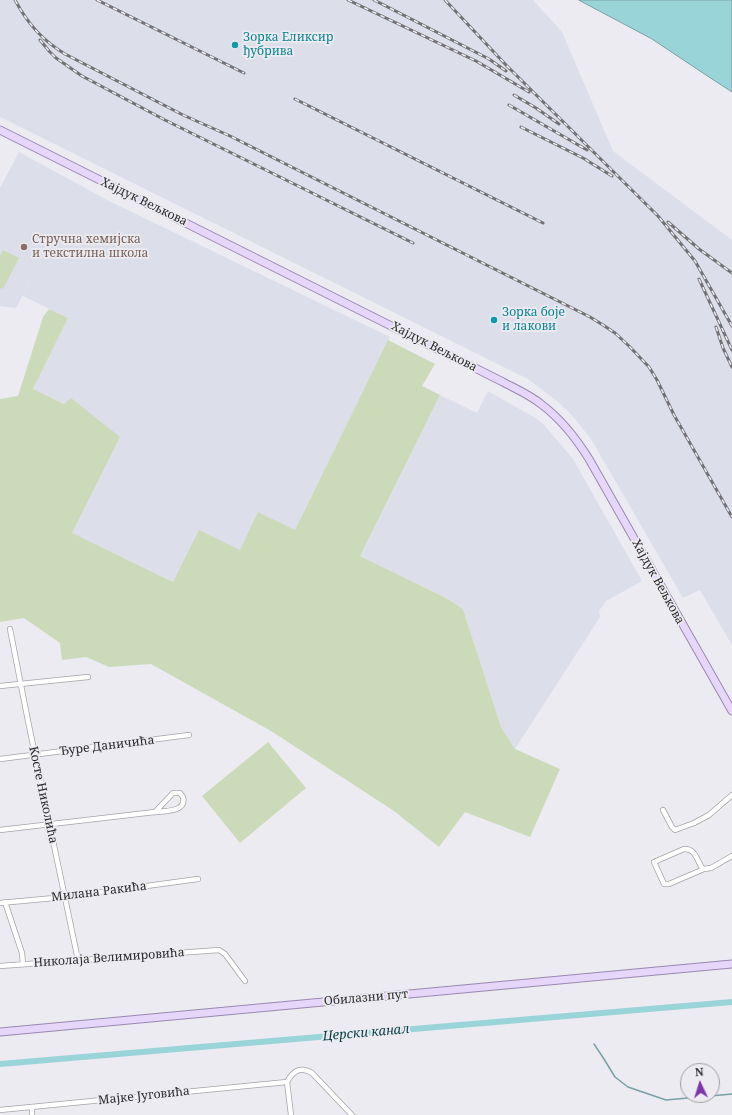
<!DOCTYPE html>
<html>
<head>
<meta charset="utf-8">
<style>
	body { margin:0 }
	#map { position:relative; width:732px; height:1115px; overflow:hidden; background:#ebebf1; font-family:"Noto Serif",serif }
	canvas { display:block }
	.north { position:absolute; left:680px; top:1063px; width:40px; height:40px; box-sizing:border-box; background:#ebebf1; border:1px solid #9e9ea2; border-radius:50%; rotate:356deg; font-size:11px; font-weight:700; line-height:16px; text-align:center; color:#2a2a2c }
	.north::after { content:''; display:block; margin:auto; width:14px; height:18px; background:#7d36a9; clip-path:polygon(50% 0,100% 100%,50% 72%,0 100%) }
</style>
</head>
<body>
<div id="map">
<canvas width="732" height="1115"></canvas>
<div class="north">N</div>
</div>
<script>
const g = document.querySelector('canvas').getContext('2d');
g.lineJoin = 'round';
function fillPath(path, color) { g.fillStyle = color; g.fill(path, 'evenodd'); }
function strokePath(path, color, width, dash) { g.strokeStyle = color; g.lineWidth = width; g.lineCap = dash ? 'butt' : 'round'; g.setLineDash(dash || []); g.stroke(path); }
function write(font, color, halo, rows, align = 'center') {
  g.font = font + ' "Noto Serif",serif'; g.lineWidth = 3.5; g.setLineDash([]); g.textBaseline = 'middle'; g.strokeStyle = halo; g.fillStyle = color; for (const [text, x, y, turn = 0] of rows) {
    g.save(); g.translate(x, y); g.rotate((+turn || 0) * Math.PI / 180); g.textAlign = isNaN(turn) ? turn : align; if (halo) g.strokeText(text, 0, 0); g.fillText(text, 0, 0); g.restore();
  }
}
fillPath(new Path2D(`
	M 0,0 L 533,0 L 562,32 L 613,151 L 732,240 L 732,645 L 700,590 L 683,598 L 591,439 L 571,414 L 557,401 L 528,379 L 0,117 Z
	M 19,152 L 109,201 L 390,337 L 295,530 L 240,550 L 173,582 L 71,533 L 119,437 L 64,404 L 33,389 L 68,318 L 23,296 L 34,275 L 16,308 L 0,306 L 0,188 Z
	M 488,391 L 537,419 L 545,426 L 573,459 L 642,581 L 606,601 L 599,611 L 600,617 L 515,749 L 501,727 L 463,609 L 448,599 L 360,556 L 440,395 L 477,413 Z`), '#dcdeea');
fillPath(new Path2D(`
	M 3,250 L 19,258 L 3,289 L 0,288 L 0,256 Z
	M 49,309 L 68,318 L 33,389 L 64,404 L 71,398 L 120,437 L 72,533 L 173,582 L 199,530 L 240,550 L 258,512 L 295,530 L 388,340 L 435,364 L 422,386 L 440,395 L 360,556 L 448,599 L 463,609 L 501,727 L 515,749 L 560,769 L 530,837 L 465,812 L 439,847 L 394,811 L 271,731 L 151,664 L 109,667 L 86,657 L 62,660 L 60,643 L 24,618 L 0,622 L 0,399 L 18,396 L 43,317 Z
	M 268,742 L 306,788 L 240,843 L 202,796 Z`), '#cbdbba');
const water = new Path2D(`
	M 579,0 L 732,0 L 732,92 L 706,75 L 652,39 Z`);
fillPath(water, '#99d4d8');
strokePath(water, '#78a1a4', 1);
strokePath(new Path2D(`
	M 594,1044 L 604,1059 L 615,1077 L 628,1087 L 666,1100 L 732,1094`), '#78a1a4', 1.5);
strokePath(new Path2D(`
	M 0,1064 L 732,1002`), '#99d4d8', 6);
const street = new Path2D(`
	M 10,629 L 28,721 L 78,960
	M 0,686 L 88,677
	M 0,759 L 189,735
	M 663,810 L 672,827 L 675,830 L 694,823 L 709,815 L 732,795
	M 0,830 L 155,812 C 165,811 187,812 183,797 L 180,793 L 173,793 L 155,812
	M 704,869 L 702,868 C 697,860 695,848 684,849 L 654,862 L 664,884 L 669,884 L 704,869 L 711,868 L 732,856
	M 5,902 L 22,953 L 23,964
	M 0,903 L 65,897 L 198,879
	M 0,966 L 219,950 L 225,954 L 245,981
	M 287,1082 C 293,1071 300,1066 312,1073 L 352,1115
	M 287,1082 L 291,1115
	M 32,1107 L 32,1115
	M 0,1110 L 287,1082`);
const primary = new Path2D(`
	M 0,130 L 503,382 C 516,389 530,395 541,404 C 561,419 576,438 589,459 L 732,711
	M 0,1032 L 732,964`);
strokePath(street, '#a3a4a9', 6);
strokePath(primary, '#9a88af', 9);
strokePath(street, '#fff', 4.5);
strokePath(primary, '#e6d6fa', 7);
const rail = new Path2D(`
	M 15,0 C 28,24 42,40 65,54 L 183,115 L 230,136 L 590,317 L 603,325 L 615,333 L 629,346 L 649,367 L 657,380 L 674,415 L 732,517
	M 97,0 L 244,73
	M 348,0 L 476,61 L 529,92
	M 374,0 L 489,59 L 506,71
	M 445,0 L 506,65 L 658,216 L 695,261 L 732,326
	M 40,40 L 49,51 L 56,58 L 82,76 L 165,120 L 413,243
	M 514,95 L 536,108 L 559,124
	M 295,99 L 543,223
	M 509,105 L 587,150
	M 521,127 L 583,158 L 612,176
	M 668,222 L 699,249 L 732,273
	M 699,279 L 732,350
	M 716,327 L 723,348 L 732,367`);
strokePath(rail, '#727275', 3);
strokePath(rail, '#ebebf1', 1.5, [4.5]);
for (const [x, y, r, color] of [
	[235,45,4,"#0f9aa8"],
	[24,247,4,"#8d6e63"],
	[494,320,4,"#0f9aa8"]
]) { const dot = new Path2D(); dot.arc(x, y, r, 0, 2 * Math.PI); g.fillStyle = color; g.fill(dot); strokePath(dot, '#ebebf1', 1.5); }
write('12px', '#0d838f', '#ebebf1', [
	["Зорка Еликсир",243,38],
	["ђубрива",243,52],
	["Зорка боје",502,313],
	["и лакови",502,327]
], 'left');
write('12px', '#2a2a2c', '#ebebf1', [
	["Хајдук Вељкова",144,202,26],
	["Хајдук Вељкова",434,347,27],
	["Хајдук Вељкова",658,582,61],
	["Ђуре Даничића",107,746,-7],
	["Косте Николића",43,795,78],
	["Милана Ракића",99,892,-7],
	["Николаја Велимировића",109,958,-4],
	["Обилазни пут",366,998,-5],
	["Мајке Југовића",144,1096,-6]
]);
write('12px', '#785e54', '#ebebf1', [
	["Стручна хемијска",32,240],
	["и текстилна школа",32,254]
], 'left');
write('italic 13px', '#003a3e', '#ebebf1', [
	["Церски канал",366,1033,-5]
]);
</script>
</body>
</html>
